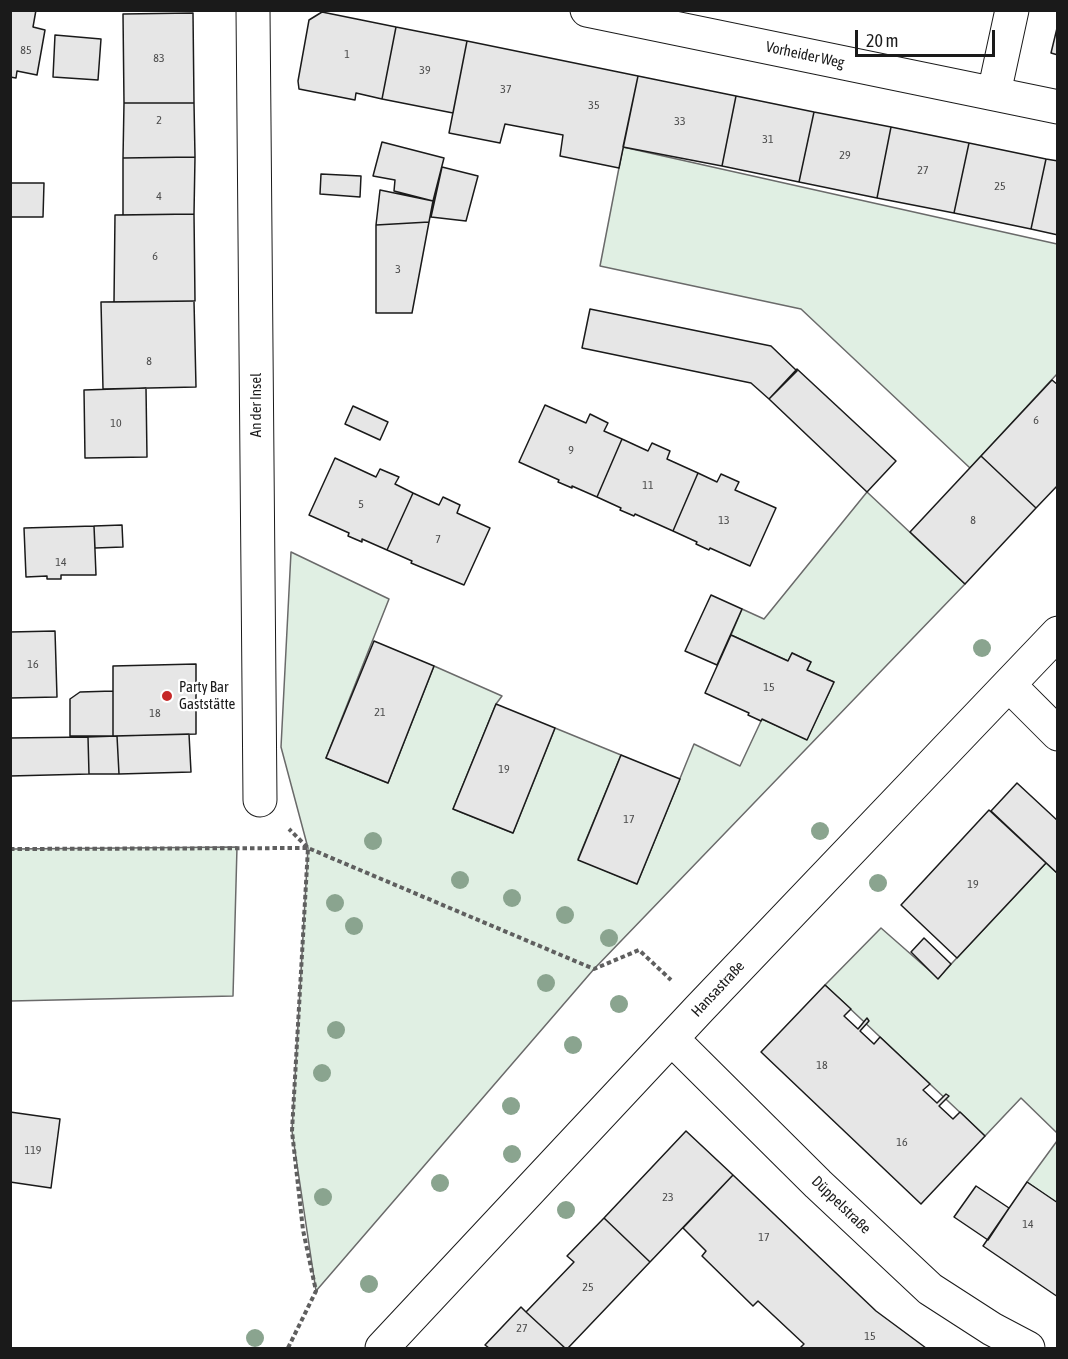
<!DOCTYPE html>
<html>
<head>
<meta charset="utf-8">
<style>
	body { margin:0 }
	#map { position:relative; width:1068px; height:1359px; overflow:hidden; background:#fff; font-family:"Asap Condensed",sans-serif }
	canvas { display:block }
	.frame { position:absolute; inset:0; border:12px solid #1a1a1a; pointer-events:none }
	.scale { position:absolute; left:855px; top:30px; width:140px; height:27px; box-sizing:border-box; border:3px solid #1a1a1a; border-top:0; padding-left:8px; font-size:18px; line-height:21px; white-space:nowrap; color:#1a1a1a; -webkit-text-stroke:4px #fff; paint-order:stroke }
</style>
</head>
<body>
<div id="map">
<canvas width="1068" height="1359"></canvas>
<div class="frame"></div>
<div class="scale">20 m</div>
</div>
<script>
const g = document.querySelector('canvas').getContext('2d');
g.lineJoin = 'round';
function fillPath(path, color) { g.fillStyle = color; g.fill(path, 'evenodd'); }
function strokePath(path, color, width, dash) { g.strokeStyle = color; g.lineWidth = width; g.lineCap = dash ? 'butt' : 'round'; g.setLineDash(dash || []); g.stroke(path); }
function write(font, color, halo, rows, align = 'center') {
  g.font = font + ' "Asap Condensed",sans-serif'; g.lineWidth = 4.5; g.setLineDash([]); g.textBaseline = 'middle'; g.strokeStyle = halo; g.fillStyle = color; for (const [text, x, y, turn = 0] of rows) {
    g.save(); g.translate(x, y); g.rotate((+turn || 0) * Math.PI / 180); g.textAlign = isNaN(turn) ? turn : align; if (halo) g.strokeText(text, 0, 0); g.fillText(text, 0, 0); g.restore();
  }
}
const green = new Path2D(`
	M 623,147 L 1057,244 L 1057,374 L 970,468 L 801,309 L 600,266 Z
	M 867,492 L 965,584 L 594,969 L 316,1291 L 292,1131 L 308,848 L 281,747 L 291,552 L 389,599 L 326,758 L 388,783 L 434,666 L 502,696 L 496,704 L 453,809 L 513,833 L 555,728 L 621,755 L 578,859 L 637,884 L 694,744 L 740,766 L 762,719 L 807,739 L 834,682 L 807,670 L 811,662 L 792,653 L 788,661 L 731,635 L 742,609 L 764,619 Z
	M 237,847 L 233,996 L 11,1001 L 11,849 Z
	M 1046,863 L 1058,874 L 1057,1133 L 1021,1098 L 985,1136 L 825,985 L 881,928 L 938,978 Z
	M 1057,1141 L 1057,1203 L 1027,1182 Z`);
fillPath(green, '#e0efe3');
strokePath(green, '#6a6a6a', 1.5);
const building = new Path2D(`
	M 10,10 L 36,10 L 33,27 L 45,30 L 37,75 L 17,71 L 16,78 L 10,77 Z
	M 322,12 L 396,27 L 382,99 L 356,93 L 355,100 L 299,89 L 298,81 L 309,20 Z
	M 193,13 L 194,103 L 124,103 L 123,14 Z
	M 1058,24 L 1058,55 L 1051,53 Z
	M 396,27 L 467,41 L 453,113 L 382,99 Z
	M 55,35 L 101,39 L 98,80 L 53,77 Z
	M 467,41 L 638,76 L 619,168 L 560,156 L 563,135 L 505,124 L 500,143 L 449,133 Z
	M 638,76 L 736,96 L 722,166 L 623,147 Z
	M 736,96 L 814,112 L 799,182 L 722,166 Z
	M 124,103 L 194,103 L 195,157 L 123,158 Z
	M 814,112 L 891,127 L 877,198 L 799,182 Z
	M 891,127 L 969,143 L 954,213 L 877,198 Z
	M 382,142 L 444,158 L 433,201 L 394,191 L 395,180 L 373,176 Z
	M 969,143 L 1046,159 L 1031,229 L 954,213 Z
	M 195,157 L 194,214 L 123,215 L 123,158 Z
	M 1046,159 L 1058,161 L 1058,235 L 1031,229 Z
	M 442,167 L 478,176 L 466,221 L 431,217 Z
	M 321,174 L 361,176 L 360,197 L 320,194 Z
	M 10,183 L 44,183 L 43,217 L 10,217 Z
	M 380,190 L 433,201 L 429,222 L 376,225 Z
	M 194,214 L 195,301 L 114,302 L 115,215 Z
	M 429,222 L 412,313 L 376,313 L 376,225 Z
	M 194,301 L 196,387 L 103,389 L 101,302 Z
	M 590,309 L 771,346 L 797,371 L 769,399 L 751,383 L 582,348 Z
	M 797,369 L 896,461 L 867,492 L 769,399 Z
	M 1052,380 L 1058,385 L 1058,485 L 1036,508 L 981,456 Z
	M 146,388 L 147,457 L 85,458 L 84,390 Z
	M 545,405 L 586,423 L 590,414 L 608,423 L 604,431 L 622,439 L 597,497 L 572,486 L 572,488 L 558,482 L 559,480 L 519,462 Z
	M 353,406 L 388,422 L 380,440 L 345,424 Z
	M 622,439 L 648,451 L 652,443 L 670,451 L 667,459 L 698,473 L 673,531 L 635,514 L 634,516 L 620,510 L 621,508 L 597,497 Z
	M 981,456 L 1036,508 L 965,584 L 910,532 Z
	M 335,458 L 376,477 L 380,469 L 399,477 L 395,484 L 413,493 L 387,550 L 362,539 L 362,542 L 348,536 L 349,533 L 309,515 Z
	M 698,473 L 717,482 L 721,474 L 739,482 L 735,490 L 776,508 L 750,566 L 710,548 L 709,550 L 696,544 L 697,542 L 673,531 Z
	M 413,493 L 439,505 L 443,497 L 460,505 L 457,513 L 490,528 L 464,585 L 411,563 L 412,561 L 387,550 Z
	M 122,525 L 123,547 L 95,548 L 94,526 Z
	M 94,526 L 96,575 L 61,575 L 61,579 L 47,579 L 47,576 L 26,577 L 24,528 Z
	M 711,595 L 742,609 L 717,665 L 685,651 Z
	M 55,631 L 57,697 L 10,698 L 10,632 Z
	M 731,635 L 788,661 L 792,653 L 811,662 L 807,670 L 834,682 L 807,740 L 762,719 L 761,721 L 748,715 L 749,713 L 705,693 Z
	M 374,641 L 434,666 L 388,783 L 326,758 Z
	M 196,664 L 196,734 L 113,736 L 113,666 Z
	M 113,691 L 113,736 L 70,736 L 70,699 L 80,692 Z
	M 496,704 L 555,728 L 513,833 L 453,809 Z
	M 189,734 L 191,772 L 119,774 L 117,736 Z
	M 117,736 L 119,774 L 89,774 L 88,737 Z
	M 88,737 L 89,774 L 10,776 L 10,738 Z
	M 621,755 L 680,779 L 637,884 L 578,860 Z
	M 1017,783 L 1058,821 L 1058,874 L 991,811 Z
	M 989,810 L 1046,863 L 957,958 L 901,905 Z
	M 924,938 L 951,964 L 938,979 L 911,952 Z
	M 825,985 L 851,1009 L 844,1016 L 858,1029 L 867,1018 L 869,1021 L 860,1031 L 874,1044 L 880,1037 L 930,1084 L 923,1090 L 937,1103 L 946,1094 L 949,1096 L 939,1106 L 953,1119 L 960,1112 L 985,1136 L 921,1204 L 761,1052 Z
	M 10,1112 L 60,1119 L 51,1188 L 10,1182 Z
	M 686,1131 L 733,1175 L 650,1262 L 604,1218 Z
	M 733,1175 L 876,1311 L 926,1348 L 800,1348 L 804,1344 L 758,1301 L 753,1306 L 702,1256 L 706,1251 L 683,1228 Z
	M 1027,1182 L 1058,1203 L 1058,1297 L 983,1246 Z
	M 976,1186 L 1009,1208 L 988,1240 L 954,1217 Z
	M 604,1218 L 650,1262 L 568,1348 L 565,1348 L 526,1312 L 574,1262 L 567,1256 Z
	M 521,1307 L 526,1312 L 565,1348 L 489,1348 L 485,1345 Z`);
fillPath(building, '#e6e6e6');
strokePath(building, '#1a1a1a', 1.5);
const minor = new Path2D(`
	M 253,10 L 260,800
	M 587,10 L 1058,107
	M 994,93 L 1012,10
	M 1009,685 L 1058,734
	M 672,1039 L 818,1184 L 930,1289 L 992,1329 L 1028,1348
	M 382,1348 L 700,1008 L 1058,633`);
strokePath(minor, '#1a1a1a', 35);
strokePath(new Path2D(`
	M 10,849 L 308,848 L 594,969 L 639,950 L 671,980
	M 288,1348 L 316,1291 L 303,1230 L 292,1131 L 308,848 L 289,829`), '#5f5f5f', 4, [4.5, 3]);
strokePath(minor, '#fff', 33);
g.fillStyle = '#8aa48f';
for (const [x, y] of [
	[982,648],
	[820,831],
	[373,841],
	[460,880],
	[878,883],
	[512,898],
	[335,903],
	[565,915],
	[354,926],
	[609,938],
	[546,983],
	[619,1004],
	[336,1030],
	[573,1045],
	[322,1073],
	[511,1106],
	[512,1154],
	[440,1183],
	[323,1197],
	[566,1210],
	[369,1284],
	[255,1338]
]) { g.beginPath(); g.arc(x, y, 9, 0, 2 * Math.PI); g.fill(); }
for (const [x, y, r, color] of [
	[167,696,6,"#c62828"]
]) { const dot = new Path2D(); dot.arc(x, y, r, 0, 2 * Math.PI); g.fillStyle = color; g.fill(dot); strokePath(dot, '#fff', 2); }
write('12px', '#4d4d4d', null, [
	["85",26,50],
	["1",347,54],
	["83",159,58],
	["39",425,70],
	["37",506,89],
	["35",594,105],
	["2",159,120],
	["33",680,121],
	["31",768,139],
	["29",845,155],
	["27",923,170],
	["25",1000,186],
	["4",159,196],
	["6",155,256],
	["3",398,269],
	["8",149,361],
	["6",1036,420],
	["10",116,423],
	["9",571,450],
	["11",648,485],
	["5",361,504],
	["13",724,520],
	["8",973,520],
	["7",438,539],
	["14",61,562],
	["16",33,664],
	["15",769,687],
	["21",380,712],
	["18",155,713],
	["19",504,769],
	["17",629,819],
	["19",973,884],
	["18",822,1065],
	["16",902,1142],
	["119",33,1150],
	["23",668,1197],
	["14",1028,1224],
	["17",764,1237],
	["25",588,1287],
	["27",522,1328],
	["15",870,1336]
]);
write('15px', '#1a1a1a', '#fff', [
	["Vorheider Weg",805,55,12],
	["An der Insel",256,405,-90],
	["Hansastraße",718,989,-47],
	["Düppelstraße",841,1205,44]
]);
write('15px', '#1a1a1a', '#fff', [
	["Party Bar",179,687],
	["Gaststätte",179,704]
], 'left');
</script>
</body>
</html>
